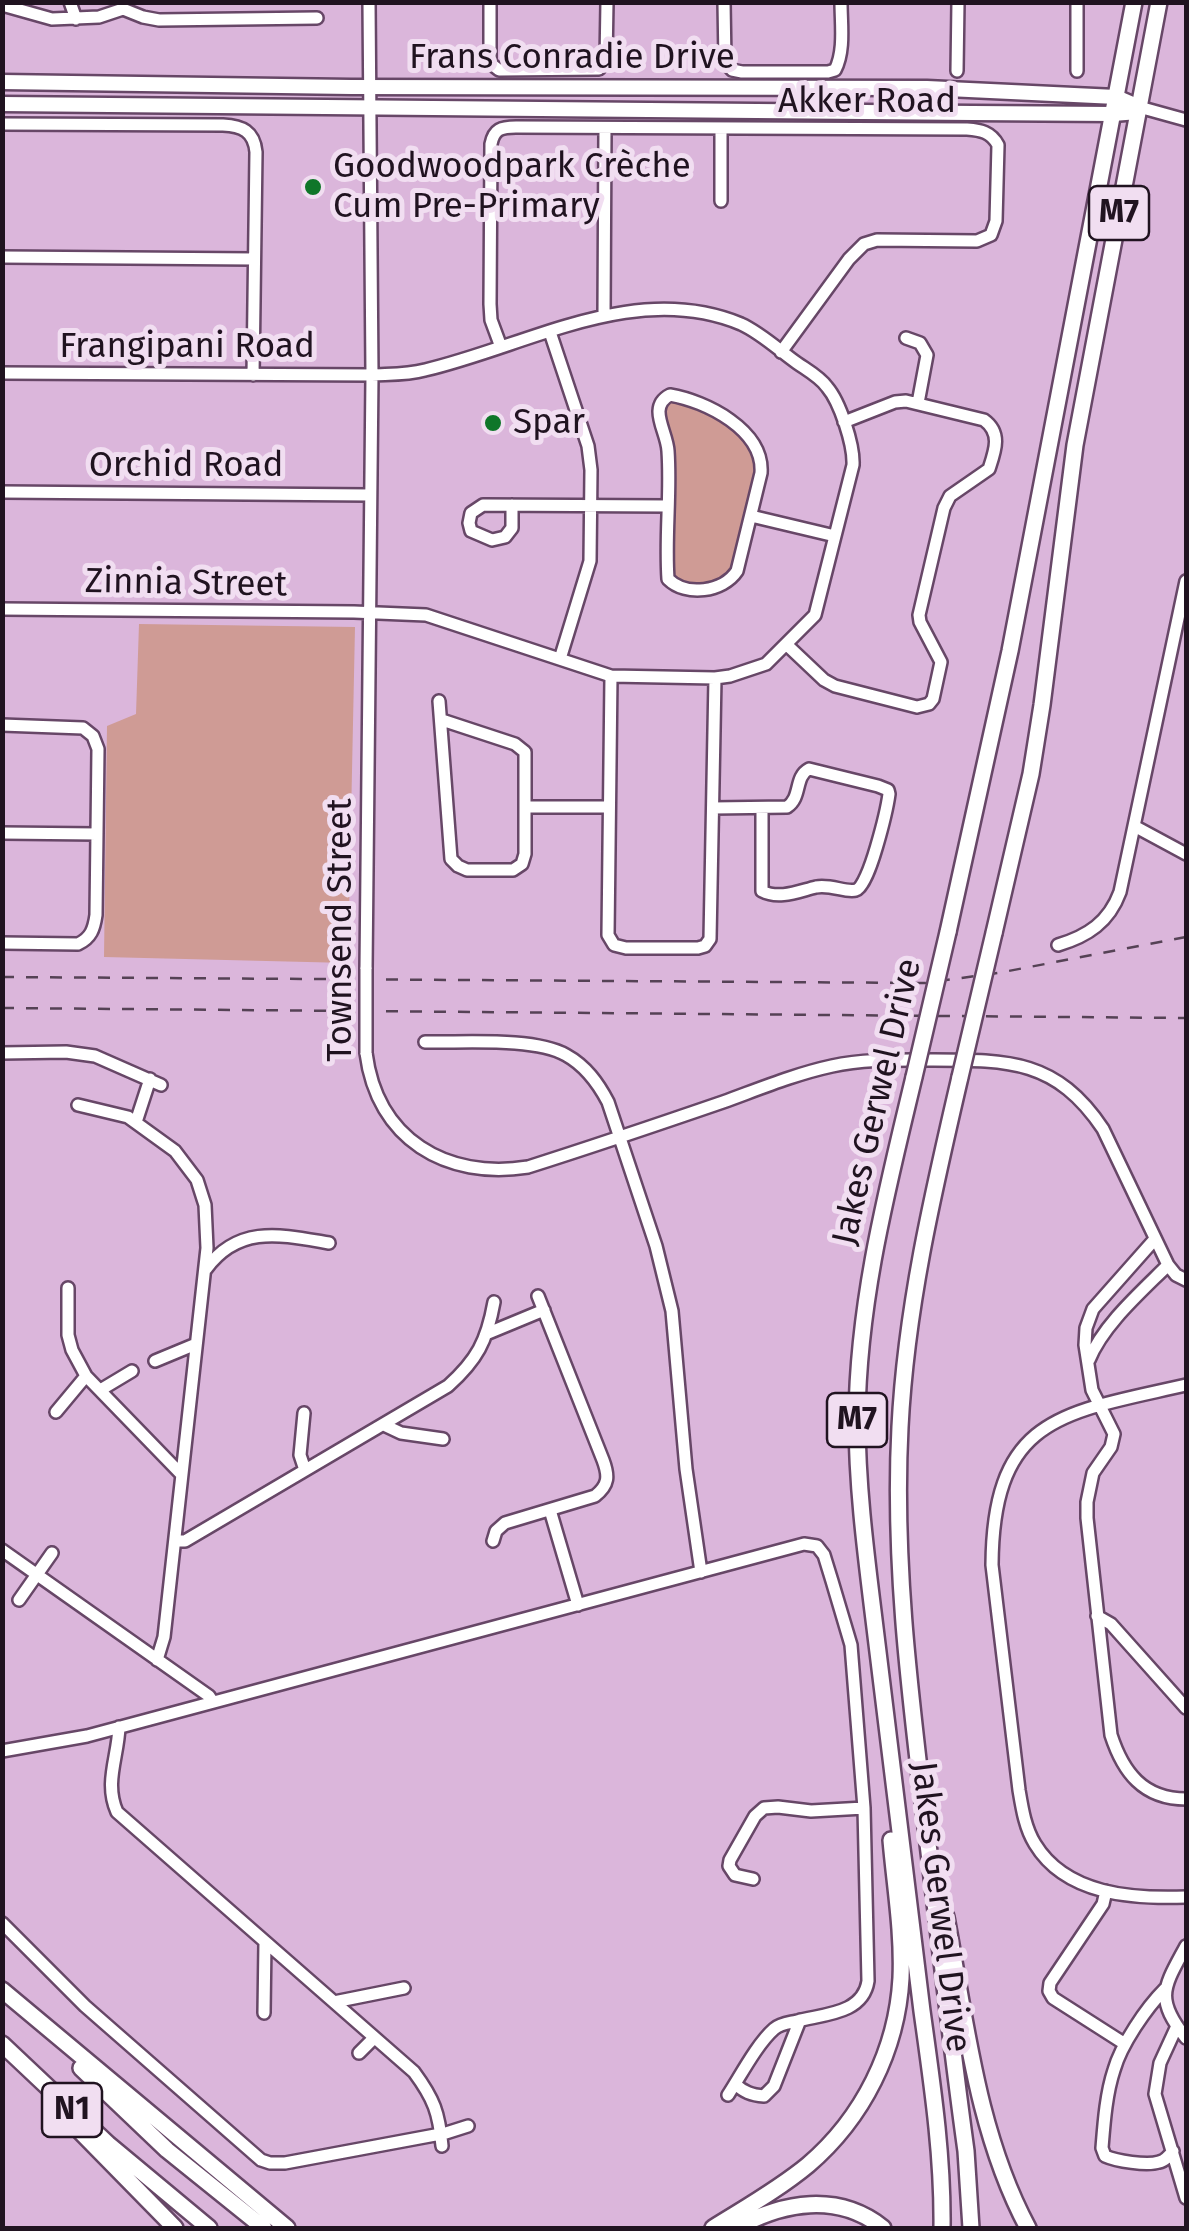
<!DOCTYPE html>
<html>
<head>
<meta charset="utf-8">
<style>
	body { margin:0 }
	#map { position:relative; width:1189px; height:2231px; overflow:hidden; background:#dbb6db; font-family:"Fira Sans",sans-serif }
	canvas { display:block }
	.frame { position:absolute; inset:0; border:5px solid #201320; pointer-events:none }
</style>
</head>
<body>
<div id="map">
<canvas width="1189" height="2231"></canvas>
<div class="frame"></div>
</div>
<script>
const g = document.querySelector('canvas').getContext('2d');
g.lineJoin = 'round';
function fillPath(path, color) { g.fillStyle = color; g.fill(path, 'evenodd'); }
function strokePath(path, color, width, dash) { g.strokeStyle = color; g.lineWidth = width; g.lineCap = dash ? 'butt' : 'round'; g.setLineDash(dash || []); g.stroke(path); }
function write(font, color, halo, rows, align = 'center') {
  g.font = font + ' "Fira Sans",sans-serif'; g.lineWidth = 10; g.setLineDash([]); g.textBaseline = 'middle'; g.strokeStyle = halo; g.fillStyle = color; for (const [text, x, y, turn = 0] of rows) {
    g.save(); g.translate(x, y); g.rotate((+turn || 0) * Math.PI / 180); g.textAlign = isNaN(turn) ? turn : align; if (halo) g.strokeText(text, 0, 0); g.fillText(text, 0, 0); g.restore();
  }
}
fillPath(new Path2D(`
	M 670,400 L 703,408 L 745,438 L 758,465 L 734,565 C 731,570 729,576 724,579 C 711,588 685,587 673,578 L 662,413 L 662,406 Z
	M 139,624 L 355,627 L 348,963 L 104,957 L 107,726 L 136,714 Z`), '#cf9b95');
const minor = new Path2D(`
	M 70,2 L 76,19
	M 490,2 L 490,63 L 499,70 L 599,69 L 606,61 L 607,2
	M 724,2 L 725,62 L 732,70 L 742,72 L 828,72 L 835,70 C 845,51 841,24 841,2
	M 2,5 L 52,19 L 99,17 L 123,9 L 143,17 L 159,20 L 317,18
	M 957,71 L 958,2
	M 1077,71 L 1077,2
	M 1139,107 L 1186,120
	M 2,124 L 223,125 C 242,126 254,131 256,152 L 253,375
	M 721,201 L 721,129
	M 2,257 L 254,259
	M 604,315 L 605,128
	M 550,332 L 588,446 L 591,470 L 590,561 L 560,659
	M 906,338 L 920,343 L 927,355 L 918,403
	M 501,347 L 491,320 L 490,304 L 491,144 C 494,129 501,127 516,127 L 967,129 C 981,130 991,132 998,145 L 996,221 L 991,235 L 977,241 L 877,240 L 864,244 L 849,259 L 781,352
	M 2,373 L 372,375 C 389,374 407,375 425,370 C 528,346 635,280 741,324 C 761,333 780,351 797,363 C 807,370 820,377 827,387 C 840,402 854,445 853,465 L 815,615 L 766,664 L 730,676 L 715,678 L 611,676 L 426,615 L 354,612 L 2,609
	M 670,395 C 706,401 764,430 761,473 L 737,571 C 723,592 686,597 668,579 C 665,536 671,494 668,451 C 667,431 647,407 670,395 Z
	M 2,492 L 369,495
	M 512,505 L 512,528 L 505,537 L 492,540 L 471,531 L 469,523 L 471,513 L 483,505 L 668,506
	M 751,516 L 835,536
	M 787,645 L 824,680 L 835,686 L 917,707 L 929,704 L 933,699 L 941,662 L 920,622 L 919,615 L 944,508 L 950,496 L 989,469 C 995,451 1002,433 984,420 L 906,401 L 895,402 L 844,422
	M 611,676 L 608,935 L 614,945 L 626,948 L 698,948 L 705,946 L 710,939 L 715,678
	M 439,701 L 451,859 L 458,866 L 467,870 L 513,870 L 522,864 L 525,854 L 525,752 L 515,744 L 442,720
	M 2,725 L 83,728 L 93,736 L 98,749 L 96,915 C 94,929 91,938 78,944 L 2,943
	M 526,807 L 609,807
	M 713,808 L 787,807 C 802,797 794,777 809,769 L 878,786 L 888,790 L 889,794 C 887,809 869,887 856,890 C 846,893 831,884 816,887 C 799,891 779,900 762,891 L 762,808
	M 1136,827 L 1186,854
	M 2,833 L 97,834
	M 1058,945 C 1088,936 1109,922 1120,892 L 1186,581
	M 366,969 L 372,375 L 369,2
	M 425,1042 C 463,1043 534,1037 566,1055 C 586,1066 598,1083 608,1102 L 656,1246 L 672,1311 L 686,1469 L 701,1572
	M 2,1053 L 66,1052 L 95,1056 L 161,1085
	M 366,1053 C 377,1139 446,1180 528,1167 C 594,1146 659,1124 723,1102 C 759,1089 795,1074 832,1066 C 864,1059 898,1060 930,1060 C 1008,1060 1056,1059 1103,1129 L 1168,1265 L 1176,1275 L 1186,1280
	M 78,1105 L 128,1117 L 175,1151 L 197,1180 L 205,1205 L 207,1248 L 164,1637 L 157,1660
	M 136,1122 L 150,1079
	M 1155,1239 L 1093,1309 L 1086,1328 L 1085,1345 L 1092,1390 L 1114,1434 L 1111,1447 L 1093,1473 L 1087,1502 L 1087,1518 L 1111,1735 C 1123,1772 1143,1799 1186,1799
	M 206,1269 C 239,1224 282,1235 329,1243
	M 68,1288 L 68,1335 L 72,1350 L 86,1376 L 181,1474
	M 486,1334 L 544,1310
	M 1089,1360 C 1103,1325 1141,1292 1168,1265
	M 155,1361 L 196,1344
	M 1186,1385 C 1064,1413 993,1415 992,1565 L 1019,1790 C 1022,1808 1025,1828 1035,1844 C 1066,1895 1133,1899 1186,1897
	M 102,1389 L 132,1371
	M 56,1412 L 86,1376
	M 304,1413 L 300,1455 L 305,1470
	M 384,1425 L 401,1433 L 443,1439
	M 550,1510 L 578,1605
	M 175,1541 L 185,1541 L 448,1386 C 477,1360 487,1341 494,1302
	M 493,1541 L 496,1531 L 505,1523 L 595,1496 C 609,1485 609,1476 603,1460 L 538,1296
	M 2,1550 L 209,1696 L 213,1702
	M 19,1600 L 52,1553
	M 1097,1616 L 1111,1624 L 1186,1708
	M 119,1727 C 118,1757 104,1783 117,1812 L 414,2072 C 434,2099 439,2113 442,2146
	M 2,1751 L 87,1736 L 804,1544 L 817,1546 L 824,1555 L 832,1581 L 851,1645 L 864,1808 L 868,1981 C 863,2014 824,2014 797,2021 C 789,2023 781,2023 774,2029 C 757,2044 741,2075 728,2095
	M 753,1879 L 735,1875 L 729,1866 L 730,1860 L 755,1816 L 764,1808 L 778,1807 L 811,1811 L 864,1808
	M 1106,1891 L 1103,1904 L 1050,1983 L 1049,1991 L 1053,1998 L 1125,2044
	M 2,1923 L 85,2006 L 261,2160 L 270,2163 L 285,2163 L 446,2133 L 468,2126
	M 1186,1946 C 1164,1987 1154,1998 1186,2038
	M 1165,1989 C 1146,2008 1121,2045 1114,2070 C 1106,2094 1104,2123 1102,2148 L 1105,2156 C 1116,2161 1147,2166 1159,2162 C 1165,2161 1169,2156 1173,2151
	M 334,2002 L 404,1988
	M 264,2013 L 265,1942
	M 1177,2026 L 1160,2063 L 1155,2094 L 1186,2198
	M 359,2053 L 374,2038
	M 735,2084 C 744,2092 751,2095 764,2096 L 774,2086 L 800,2020`);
const major = new Path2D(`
	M 2,82 L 351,87 L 927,88 L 1116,97 L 1139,107
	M 2,104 L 972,113 L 1113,114 L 1138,112`);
const highway = new Path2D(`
	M 948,932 L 1010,651 L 1134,2
	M 994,933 L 1031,774 L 1042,705 L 1075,445 L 1159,2
	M 914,1077 C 887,1190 858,1301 857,1418 C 857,1494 868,1569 877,1644 C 891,1766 907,1888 922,2011 C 932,2083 943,2155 942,2228
	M 960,1077 C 933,1193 906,1308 900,1427 C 893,1562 910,1694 926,1827 C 939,1935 951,2043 966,2151 L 971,2228
	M 946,1917 C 966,2022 977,2133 1028,2228
	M 2,1990 L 287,2228
	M 2,2044 L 108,2144 L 209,2228
	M 81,2068 L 167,2150 L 264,2228
	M 73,2124 L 175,2228
	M 713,2228 C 745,2208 779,2189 808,2165 C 863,2118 897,2050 901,1978 C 903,1932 895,1886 891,1840
	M 736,2228 C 783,2202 838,2192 883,2228`);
strokePath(minor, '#674767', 16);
strokePath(major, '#674767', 19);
strokePath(highway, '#674767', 20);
strokePath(minor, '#fff', 11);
strokePath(major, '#fff', 14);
strokePath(highway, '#fff', 15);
strokePath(new Path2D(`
	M 2,977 L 925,983 L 998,973 L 1186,937
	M 2,1008 L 1186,1018`), '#554255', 2.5, [12, 12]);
const minorBridge = new Path2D(`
	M 366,1053 L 366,969`);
const highwayBridge = new Path2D(`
	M 914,1077 L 948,932
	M 960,1077 L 994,933`);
strokePath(minorBridge, '#674767', 16, []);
strokePath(highwayBridge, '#674767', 20, []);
strokePath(minorBridge, '#fff', 11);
strokePath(highwayBridge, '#fff', 15);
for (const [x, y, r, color] of [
	[313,187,10,"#0f7629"],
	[493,423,10,"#0f7629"]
]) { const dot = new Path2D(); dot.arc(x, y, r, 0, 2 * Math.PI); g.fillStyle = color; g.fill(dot); strokePath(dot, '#f1def1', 4); }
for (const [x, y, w] of [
	[1119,213,60],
	[857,1420,60],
	[72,2110,60]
]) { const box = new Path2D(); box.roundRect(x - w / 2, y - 27, w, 54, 8); g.fillStyle = '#f1def1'; g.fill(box); strokePath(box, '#201320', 2.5); }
write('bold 32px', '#201320', null, [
	["M7",1119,213],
	["M7",857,1420],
	["N1",72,2110]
]);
write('35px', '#201320', '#f1def1', [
	["Frans Conradie Drive",572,58],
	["Akker Road",867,102],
	["Frangipani Road",187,347],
	["Orchid Road",186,466],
	["Zinnia Street",186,584,1],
	["Townsend Street",341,930,-90],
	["Jakes Gerwel Drive",878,1102,-77],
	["Jakes Gerwel Drive",940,1907,83]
]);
write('35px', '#201320', '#f1def1', [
	["Goodwoodpark Crèche",333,167],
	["Cum Pre-Primary",333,207],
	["Spar",513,423]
], 'left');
</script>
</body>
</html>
